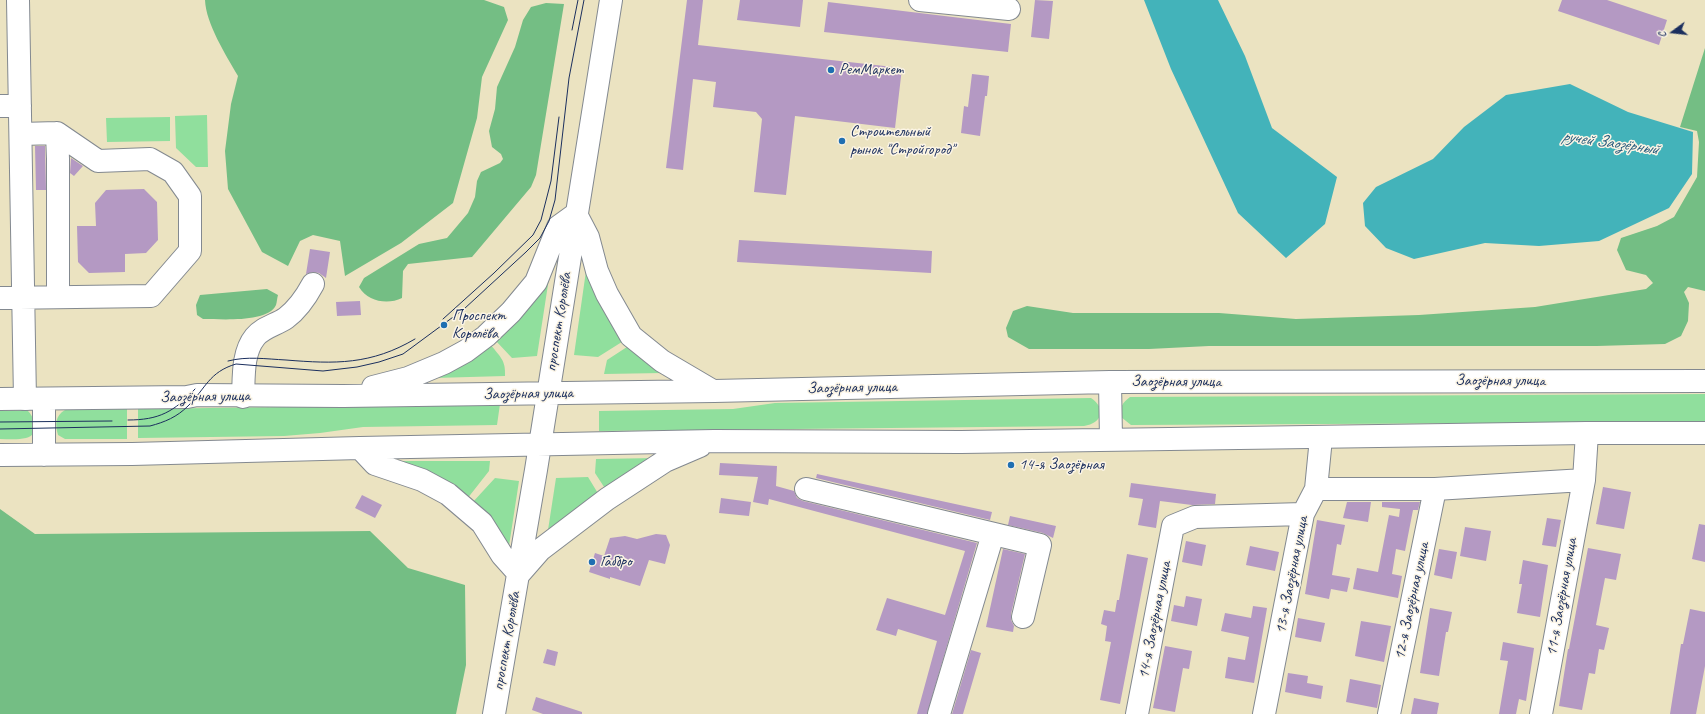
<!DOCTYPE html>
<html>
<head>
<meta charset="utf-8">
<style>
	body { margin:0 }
	#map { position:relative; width:1705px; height:714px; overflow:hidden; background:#ebe3c1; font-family:Caveat,sans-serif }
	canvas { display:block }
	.north { position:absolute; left:1653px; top:12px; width:40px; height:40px; -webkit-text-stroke:3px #fcf5e5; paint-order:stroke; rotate:255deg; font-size:11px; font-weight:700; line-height:16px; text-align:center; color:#1b2f5e }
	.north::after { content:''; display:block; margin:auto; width:14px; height:18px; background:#1b2f5e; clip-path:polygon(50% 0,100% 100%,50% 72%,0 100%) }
</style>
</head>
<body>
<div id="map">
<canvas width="1705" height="714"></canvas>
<div class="north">С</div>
</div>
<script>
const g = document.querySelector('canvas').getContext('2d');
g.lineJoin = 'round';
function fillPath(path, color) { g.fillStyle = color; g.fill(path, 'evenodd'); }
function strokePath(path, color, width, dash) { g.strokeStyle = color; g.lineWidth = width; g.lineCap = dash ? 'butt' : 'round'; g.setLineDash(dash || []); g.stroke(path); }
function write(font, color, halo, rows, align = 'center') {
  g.font = font + ' Caveat,sans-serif'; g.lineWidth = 3; g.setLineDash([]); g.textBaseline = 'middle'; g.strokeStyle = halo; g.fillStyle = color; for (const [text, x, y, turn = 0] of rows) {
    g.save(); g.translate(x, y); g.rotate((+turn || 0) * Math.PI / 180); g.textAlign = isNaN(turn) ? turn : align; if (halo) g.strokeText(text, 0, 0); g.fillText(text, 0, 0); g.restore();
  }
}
fillPath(new Path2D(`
	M 207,115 L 208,167 L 196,167 L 176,148 L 175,116 Z
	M 170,117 L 170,141 L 107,142 L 106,118 Z
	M 588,257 L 625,340 L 598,357 L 574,355 Z
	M 549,278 L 537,356 L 512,358 L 496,341 Z
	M 491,345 C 500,357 506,360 505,376 L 434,378 Z
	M 630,345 L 662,373 L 604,374 L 607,360 Z
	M 1705,394 L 1705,422 L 1131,425 L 1121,417 C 1120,407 1122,403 1130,397 Z
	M 1091,398 C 1107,409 1102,423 1084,426 L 599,431 L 599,411 L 733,409 L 775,403 Z
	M 500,404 L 497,425 L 363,427 L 320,433 L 284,436 L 138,438 L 138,409 Z
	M 127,409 L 127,439 L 65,439 L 58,435 C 55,424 55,416 65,410 Z
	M 27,410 C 35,417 40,435 26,438 C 18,440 8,439 0,439 L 0,411 Z
	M 657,458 L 606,490 L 595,473 L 596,459 Z
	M 400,461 L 490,461 L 489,471 L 467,499 Z
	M 588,477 L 599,495 L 548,530 L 556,478 Z
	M 495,478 L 519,481 L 509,546 L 497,528 L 472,503 Z`), '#90df9d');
fillPath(new Path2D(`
	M 205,0 L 484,0 L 504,7 L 508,20 L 482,77 L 477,118 L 453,203 L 401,243 L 345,276 L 340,241 L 313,235 L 300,241 L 288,266 L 262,252 L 228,189 L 225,151 L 231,104 L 238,76 C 226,55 206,24 205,0 Z
	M 546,3 L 564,4 L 536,175 L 531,187 L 472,257 L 408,264 L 403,271 L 402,298 C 388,305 368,302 359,287 L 364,278 L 419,244 L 447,238 L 468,213 L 475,197 L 477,181 L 481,172 L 500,163 L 503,159 L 501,154 L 492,147 L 489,131 L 495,109 L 497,87 L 515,47 L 523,20 L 531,7 Z
	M 1705,48 L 1705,291 L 1688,287 L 1684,292 L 1689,303 L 1688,321 L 1681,336 L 1665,344 L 1597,346 L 1209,346 L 1149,349 L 1029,349 L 1008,337 L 1006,328 L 1013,311 L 1027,306 L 1073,313 L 1219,313 L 1296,319 L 1419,315 L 1535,307 L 1646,289 L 1653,283 L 1646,275 L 1626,270 L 1617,250 L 1621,238 L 1657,226 L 1674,217 L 1697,177 L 1699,142 L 1697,131 L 1680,127 Z
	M 267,289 L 278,295 C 277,298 277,302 276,305 C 268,323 221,319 203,319 L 197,315 L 196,305 L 200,295 Z
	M 0,509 L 35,534 L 370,531 L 408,568 L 465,585 L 466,665 L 456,714 L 0,714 Z`), '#74be84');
fillPath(new Path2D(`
	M 1144,0 L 1218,0 L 1245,56 L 1272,128 L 1337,177 L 1325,224 L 1286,258 L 1238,213 L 1171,69 Z
	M 1570,84 L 1628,112 L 1693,132 L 1692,174 L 1669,208 L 1599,241 L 1539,246 L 1485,243 L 1414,259 L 1386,248 L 1365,226 L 1363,203 L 1376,187 L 1433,159 L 1464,127 L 1506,95 Z`), '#43b3ba');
fillPath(new Path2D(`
	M 687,0 L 703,0 L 698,45 L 902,68 L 895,128 L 795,116 L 786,195 L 754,192 L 762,119 L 756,112 L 713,107 L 716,82 L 693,79 L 683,170 L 666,168 Z
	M 740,0 L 803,0 L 800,27 L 737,20 Z
	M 1035,0 L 1053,1 L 1049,39 L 1031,37 Z
	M 1562,0 L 1607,0 L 1667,20 L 1659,45 L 1558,11 Z
	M 828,2 L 1011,24 L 1008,52 L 824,32 Z
	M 972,74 L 989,76 L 987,96 L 985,96 L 980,136 L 961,133 L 964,106 L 968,107 Z
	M 35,146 L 45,146 L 46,190 L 36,190 Z
	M 71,158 L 83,166 L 74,176 L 70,173 Z
	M 144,189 L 157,202 L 158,240 L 146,253 L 125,254 L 125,272 L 89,273 L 78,262 L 77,226 L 96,226 L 95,203 L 106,190 Z
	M 739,240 L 932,251 L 931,273 L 737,262 Z
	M 310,249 L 330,252 L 326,278 L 319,273 L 313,272 L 306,274 Z
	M 360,301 L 361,315 L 337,316 L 336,302 Z
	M 720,463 L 777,466 L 776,486 L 794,491 L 797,498 L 803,501 L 977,543 L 927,714 L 917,714 L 937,641 L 898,629 L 896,636 L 876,630 L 887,598 L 945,615 L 965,551 L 769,499 L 768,505 L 753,502 L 758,477 L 719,475 Z
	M 817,474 L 992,512 L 990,520 L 816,478 Z
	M 1131,483 L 1216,494 L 1215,504 L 1192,505 L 1160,501 L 1156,528 L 1138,525 L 1143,499 L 1129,497 Z
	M 1603,487 L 1631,492 L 1624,529 L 1596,524 Z
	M 362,495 L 382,505 L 375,518 L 355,508 Z
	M 721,498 L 751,502 L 749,516 L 719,513 Z
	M 1347,502 L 1371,502 L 1368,522 L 1343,518 Z
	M 1382,502 L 1420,502 L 1418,510 L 1413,510 L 1405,551 L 1396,549 L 1392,574 L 1402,576 L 1398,598 L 1353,589 L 1357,568 L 1378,572 L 1389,515 L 1399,517 L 1400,509 L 1382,507 Z
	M 1010,516 L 1056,526 L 1053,538 L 1043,533 L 1008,525 Z
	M 1547,518 L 1561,520 L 1556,547 L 1542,545 Z
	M 1317,520 L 1345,525 L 1341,545 L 1337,544 L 1332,575 L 1350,578 L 1347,592 L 1331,589 L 1329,599 L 1305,594 Z
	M 1699,524 L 1705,525 L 1705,562 L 1692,559 Z
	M 1465,527 L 1491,531 L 1486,561 L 1460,556 Z
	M 656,534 L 666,535 L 670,545 L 665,564 L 649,560 L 640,586 L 610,577 L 610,579 L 589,572 L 595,553 L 604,556 L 610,538 L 625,536 L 637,539 Z
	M 1186,541 L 1206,545 L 1202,566 L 1182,562 Z
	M 1250,546 L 1279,552 L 1275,571 L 1246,565 Z
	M 1588,548 L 1621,554 L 1616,580 L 1605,578 L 1596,625 L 1609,628 L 1604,650 L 1599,649 L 1595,674 L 1589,673 L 1582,710 L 1559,706 L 1568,649 L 1569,649 Z
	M 1003,549 L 1025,554 L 1011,614 L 1011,620 L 1014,626 L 1013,632 L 986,627 Z
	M 1439,549 L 1457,552 L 1452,579 L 1434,575 Z
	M 1127,554 L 1148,558 L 1120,704 L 1100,700 L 1111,642 L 1105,641 L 1107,626 L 1101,624 L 1104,610 L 1115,612 L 1117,600 L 1119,600 Z
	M 1523,560 L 1548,565 L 1540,617 L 1517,613 L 1522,584 L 1519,584 Z
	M 1186,596 L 1202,599 L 1197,626 L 1171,621 L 1174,605 L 1184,607 Z
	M 1253,606 L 1267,608 L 1254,683 L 1225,678 L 1228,657 L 1245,660 L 1249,637 L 1221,631 L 1225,613 L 1251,618 Z
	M 1430,608 L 1452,612 L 1448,632 L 1446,632 L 1439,676 L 1420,673 Z
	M 1690,609 L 1705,612 L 1705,666 L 1696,714 L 1670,714 L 1681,644 L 1683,644 Z
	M 1298,618 L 1325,623 L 1321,642 L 1295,637 Z
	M 1361,621 L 1391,626 L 1384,662 L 1355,656 Z
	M 1503,642 L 1534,648 L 1526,701 L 1519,699 L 1516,714 L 1499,714 L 1508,661 L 1500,660 Z
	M 1165,646 L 1192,651 L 1189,669 L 1183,668 L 1175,712 L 1153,708 Z
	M 547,649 L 558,652 L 555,666 L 543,663 Z
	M 971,650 L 981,653 L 963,714 L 952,714 Z
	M 1288,673 L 1308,676 L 1307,683 L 1323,686 L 1321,699 L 1285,692 Z
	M 1350,679 L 1381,685 L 1377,708 L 1346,702 Z
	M 536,697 L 582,712 L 582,714 L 543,714 L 532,710 Z
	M 1414,698 L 1439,703 L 1437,714 L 1411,714 Z`), '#b499c3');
const minor = new Path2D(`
	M 18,0 L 25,399
	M 920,0 L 1009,9
	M 0,106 L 20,106
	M 57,133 L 58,159 L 58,297
	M 0,298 L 151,296 L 190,251 L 190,196 L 173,172 L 150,159 L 98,161 L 57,133 L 21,134
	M 243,397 C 244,378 242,353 255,337 C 263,327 276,325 286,318 C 298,309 306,297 313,284
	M 806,489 L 1040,545 L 1023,617
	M 1316,489 L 1435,489 L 1584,480
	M 939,714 L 993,534
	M 1137,714 L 1173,526 L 1195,517 L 1303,514
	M 1264,714 L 1303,514 L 1316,489 L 1321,438
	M 1389,714 L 1435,489
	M 1541,714 L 1584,480 L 1587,433`);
const major = new Path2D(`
	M 576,214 L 588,237 L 597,271 L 607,294 L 631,336 L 662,361 L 713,391
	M 1110,382 L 1111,439
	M 373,387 L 408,378 L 444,363 L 466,351 L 486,336 L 511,312 L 536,282 L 558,227 L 576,214
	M 0,399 L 187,397 L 197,395 L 343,396 L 714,391 L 1110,382 L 1705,381
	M 44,399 L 44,455
	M 360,448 L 375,464 L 422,480 L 448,494 L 482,523 L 502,555 L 519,574
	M 0,455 L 132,454 L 360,448 L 714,441 L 961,442 L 1587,433 L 1705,433
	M 519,574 L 540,550 L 607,499 L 665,461 L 700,446
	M 494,714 L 536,470 L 611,0`);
strokePath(minor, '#838990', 24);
strokePath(major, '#838990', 24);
strokePath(minor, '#fff', 22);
strokePath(major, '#fff', 22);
strokePath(new Path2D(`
	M 572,30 L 578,0
	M 443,319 L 494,273 L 533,235 L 541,220 L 551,181 L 559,117
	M 228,361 C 247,356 266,359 286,360 C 335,364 371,365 415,339
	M 128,420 C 159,420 174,412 195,389
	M 0,422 L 112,421
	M 0,429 L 150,426 C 165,422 177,417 188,406 C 206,388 209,372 236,364 L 323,371 L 357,367 L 379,362 L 403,354 L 464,309 L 526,252 L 540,238 L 549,221 L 555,200 L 569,78 L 584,0`), '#1b2f5e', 1);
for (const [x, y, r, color] of [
	[831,70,4,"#1f6fb2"],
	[842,141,4,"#1f6fb2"],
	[444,325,4,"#1f6fb2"],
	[1011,465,4,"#1f6fb2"],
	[592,562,4,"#1f6fb2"]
]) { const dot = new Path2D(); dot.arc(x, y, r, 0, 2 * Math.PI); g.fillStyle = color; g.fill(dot); strokePath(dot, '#fcf5e5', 1.5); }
write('16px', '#1b2f5e', '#fcf5e5', [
	["РемМаркет",839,70],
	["Строительный",850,132],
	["рынок \"Стройгород\"",850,150],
	["Проспект",452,316],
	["Королёва",452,334],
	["14-я Заозёрная",1019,465],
	["Габбро",600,562]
], 'left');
write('16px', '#1b2f5e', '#fcf5e5', [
	["проспект Королёва",559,322,-81],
	["Заозёрная улица",1500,381],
	["Заозёрная улица",1176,382],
	["Заозёрная улица",852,388,-1],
	["Заозёрная улица",528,394,-1],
	["Заозёрная улица",205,397,-1],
	["13-я Заозёрная улица",1292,575,-79],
	["11-я Заозёрная улица",1562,597,-80],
	["12-я Заозёрная улица",1412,601,-78],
	["14-я Заозёрная улица",1155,620,-79],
	["проспект Королёва",507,641,-80]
]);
write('italic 17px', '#295d7e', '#fcf5e5', [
	["ручей Заозёрный",1610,143,8]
]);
</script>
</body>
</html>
